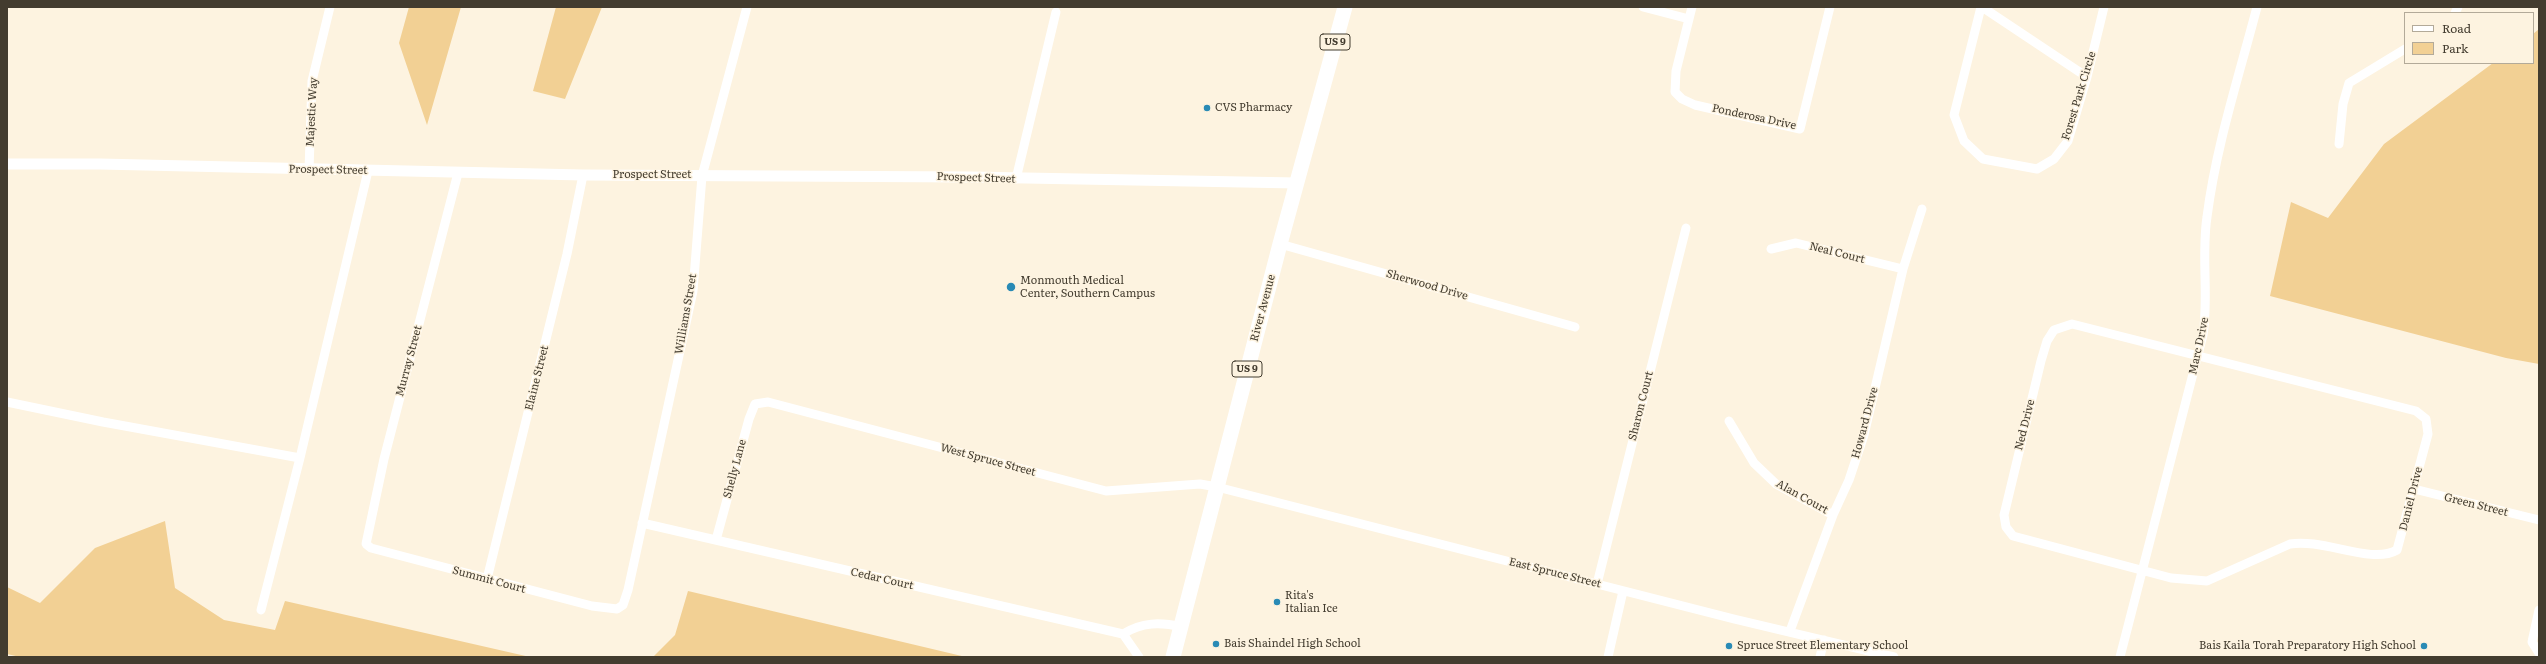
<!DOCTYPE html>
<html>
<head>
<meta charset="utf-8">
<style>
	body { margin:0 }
	#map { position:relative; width:2546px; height:664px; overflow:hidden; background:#fdf3e0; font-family:Literata,serif }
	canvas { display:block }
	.frame { position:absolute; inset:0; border:8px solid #433c2f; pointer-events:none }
	.legend { position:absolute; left:2404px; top:12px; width:130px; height:52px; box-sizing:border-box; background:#fdf3e0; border:1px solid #b3aa99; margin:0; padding:5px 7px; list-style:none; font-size:12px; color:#433c2f }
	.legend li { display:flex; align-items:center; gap:8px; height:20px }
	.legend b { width:20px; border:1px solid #b3aa99 }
</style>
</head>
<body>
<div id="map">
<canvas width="2546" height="664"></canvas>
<div class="frame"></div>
<ul class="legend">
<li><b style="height:5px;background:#fff"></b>Road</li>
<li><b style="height:11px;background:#f2d094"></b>Park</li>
</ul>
</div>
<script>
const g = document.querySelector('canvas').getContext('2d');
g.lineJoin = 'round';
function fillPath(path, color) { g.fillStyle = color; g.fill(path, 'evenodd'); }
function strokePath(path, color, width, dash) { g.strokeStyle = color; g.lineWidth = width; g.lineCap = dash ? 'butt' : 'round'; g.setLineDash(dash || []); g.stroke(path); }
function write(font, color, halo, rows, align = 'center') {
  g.font = font + ' Literata,serif'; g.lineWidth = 3; g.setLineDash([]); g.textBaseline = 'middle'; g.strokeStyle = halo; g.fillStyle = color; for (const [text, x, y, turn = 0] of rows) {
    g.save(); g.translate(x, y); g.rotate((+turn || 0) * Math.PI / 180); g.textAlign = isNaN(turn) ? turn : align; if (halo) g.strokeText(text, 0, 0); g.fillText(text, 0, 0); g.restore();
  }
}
fillPath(new Path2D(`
	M 409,7 L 461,7 L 427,125 L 399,43 Z
	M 556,7 L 602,7 L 565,99 L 533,91 Z
	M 2539,29 L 2539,364 L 2506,358 L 2270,296 L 2291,202 L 2328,218 L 2384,144 L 2493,63 L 2533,63 L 2533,34 Z
	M 165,521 L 175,588 L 224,620 L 275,630 L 285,601 L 530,657 L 20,657 L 7,654 L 7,587 L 40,603 L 95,548 Z
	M 688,591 L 966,657 L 653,657 L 675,635 Z`), '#f2d094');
strokePath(new Path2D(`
	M 1643,7 L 1689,19
	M 1692,7 L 1676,71 L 1675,92 L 1682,99 L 1695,105 L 1800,129 L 1830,7
	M 1981,7 L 1954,115 L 1964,141 L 1983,159 L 2037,169 L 2054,159 L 2068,141 L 2087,77 L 2104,7
	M 1982,7 L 2087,77
	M 2455,13 L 2458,7
	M 2339,144 L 2343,104 L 2349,83 L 2405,49
	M 309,170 L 312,81 L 330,7
	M 458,173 L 384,459 L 366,544 L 371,548 L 592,606 L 617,609 L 623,605 L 628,590 L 693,291 L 702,176 L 747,7
	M 1016,179 L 1056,12
	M 1280,244 L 1575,327
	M 1771,249 L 1796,243 L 1903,269
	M 2072,324 L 2416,411 L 2426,419 L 2428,434 L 2397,550 C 2371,565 2323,538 2290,544 L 2207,581 L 2171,578 L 2013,536 L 2006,527 L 2004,515 L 2041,361 L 2047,341 L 2054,330 Z
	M 7,402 L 103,422 L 300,458
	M 1729,421 L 1754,463 L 1776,484 L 1833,515
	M 2414,489 L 2539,520
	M 642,523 L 1123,634 C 1142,622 1160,622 1182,627
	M 716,540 L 749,419 L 755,404 L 768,402 L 1106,491 L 1200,484 L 1217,487 L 1734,619 L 1894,657
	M 487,579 L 567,254 L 583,175
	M 1597,584 L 1686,228
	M 261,610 L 300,458 L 368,171
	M 2539,610 L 2532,642 L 2539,653
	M 1790,631 L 1833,515 L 1849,480 L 1864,435 L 1903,269 L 1922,209
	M 1123,634 L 1139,657
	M 1608,657 L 1623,591
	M 1820,657 L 1824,640
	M 2120,657 L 2203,335 C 2209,296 2201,256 2207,217 C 2216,146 2239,76 2257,7`), '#fff', 9);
strokePath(new Path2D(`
	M 7,164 L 100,164 L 583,175 L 971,177 L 1297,183`), '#fff', 11);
strokePath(new Path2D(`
	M 1173,657 L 1280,244 L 1345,7`), '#fff', 15);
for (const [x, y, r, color] of [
	[1207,108,4,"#298ab5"],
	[1011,287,5,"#298ab5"],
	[1277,602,4,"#298ab5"],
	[1216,644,4,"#298ab5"],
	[1729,646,4,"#298ab5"],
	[2424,646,4,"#298ab5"]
]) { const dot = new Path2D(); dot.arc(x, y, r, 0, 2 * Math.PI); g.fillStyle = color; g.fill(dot); strokePath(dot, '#fdf3e0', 1.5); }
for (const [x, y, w] of [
	[1335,42,30],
	[1247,369,30]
]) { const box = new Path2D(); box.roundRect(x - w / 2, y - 8, w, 16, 3); g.fillStyle = '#fdf3e0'; g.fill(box); strokePath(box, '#433c2f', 1); }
write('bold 10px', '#433c2f', null, [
	["US 9",1335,42],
	["US 9",1247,369]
]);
write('11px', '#433c2f', '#fdf3e0', [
	["Forest Park Circle",2079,96,-73],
	["Majestic Way",312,112,-87],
	["Ponderosa Drive",1754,117,12],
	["Prospect Street",328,170,1],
	["Prospect Street",652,175],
	["Prospect Street",976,178,2],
	["Neal Court",1837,253,14],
	["Sherwood Drive",1427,285,16],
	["River Avenue",1263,308,-75],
	["Williams Street",686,314,-80],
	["Marc Drive",2199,346,-78],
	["Murray Street",409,361,-75],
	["Elaine Street",537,378,-76],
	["Sharon Court",1641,406,-76],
	["Howard Drive",1865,423,-75],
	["Ned Drive",2025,425,-76],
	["West Spruce Street",988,460,15],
	["Shelly Lane",735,469,-75],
	["Alan Court",1802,497,29],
	["Daniel Drive",2411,499,-76],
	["Green Street",2476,505,14],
	["East Spruce Street",1555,573,14],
	["Cedar Court",882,579,13],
	["Summit Court",489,580,15]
]);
write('11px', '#433c2f', '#fdf3e0', [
	["CVS Pharmacy",1215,108],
	["Monmouth Medical",1020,281],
	["Center, Southern Campus",1020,294],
	["Rita's",1285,596],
	["Italian Ice",1285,609],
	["Bais Shaindel High School",1224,644],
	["Spruce Street Elementary School",1737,646],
	["Bais Kaila Torah Preparatory High School",2416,646,"right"]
], 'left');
</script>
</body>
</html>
